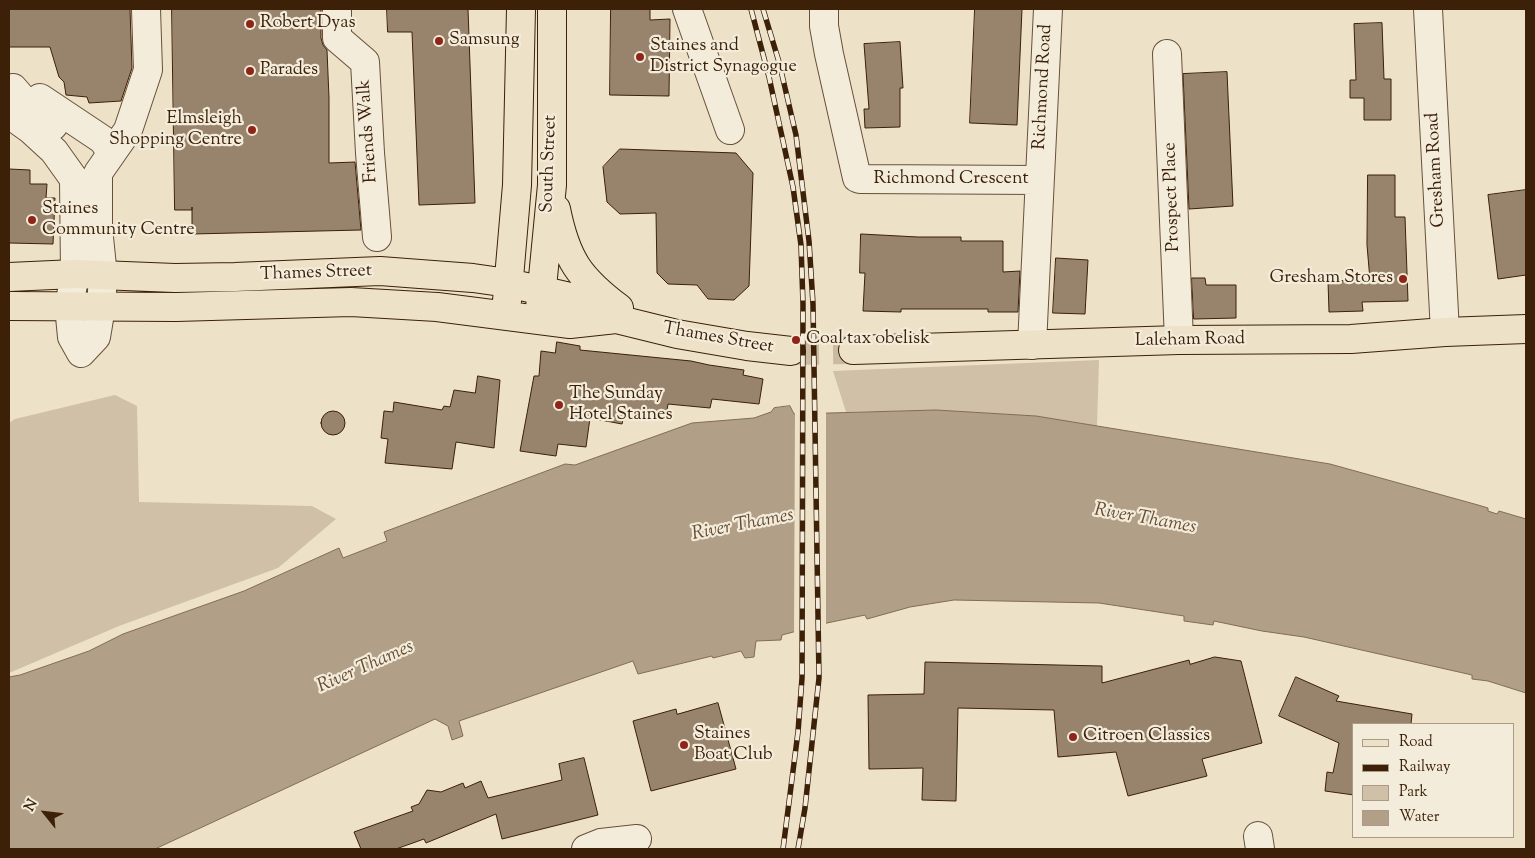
<!DOCTYPE html>
<html>
<head>
<meta charset="utf-8">
<style>
	body { margin:0 }
	#map { position:relative; width:1535px; height:858px; overflow:hidden; background:#ede1c8; font-family:"Sorts Mill Goudy",serif }
	canvas { display:block }
	.frame { position:absolute; inset:0; border:10px solid #3c2008; pointer-events:none }
	.legend { position:absolute; left:1352px; top:723px; width:162px; height:115px; box-sizing:border-box; background:#f3ecdb; border:1px solid #aa9a87; margin:0; padding:6px 9px; list-style:none; font-size:15px; color:#3c2008 }
	.legend li { display:flex; align-items:center; gap:10px; height:25px }
	.legend b { width:25px; border:1px solid #aa9a87 }
	.north { position:absolute; left:20px; top:788px; width:50px; height:50px; -webkit-text-stroke:4px #f3ecdb; paint-order:stroke; rotate:299deg; font-size:14px; font-weight:700; line-height:20px; text-align:center; color:#3c2008 }
	.north::after { content:''; display:block; margin:auto; width:18px; height:22px; background:#3c2008; clip-path:polygon(50% 0,100% 100%,50% 72%,0 100%) }
</style>
</head>
<body>
<div id="map">
<canvas width="1535" height="858"></canvas>
<div class="frame"></div>
<ul class="legend">
<li><b style="height:6px;background:#ede1c8"></b>Road</li>
<li><b style="height:6px;background:#3c2008"></b>Railway</li>
<li><b style="height:14px;background:#cfc0a7"></b>Park</li>
<li><b style="height:14px;background:#b19f87"></b>Water</li>
</ul>
<div class="north">N</div>
</div>
<script>
const g = document.querySelector('canvas').getContext('2d');
g.lineJoin = 'round';
function fillPath(path, color) { g.fillStyle = color; g.fill(path, 'evenodd'); }
function strokePath(path, color, width, dash) { g.strokeStyle = color; g.lineWidth = width; g.lineCap = dash ? 'butt' : 'round'; g.setLineDash(dash || []); g.stroke(path); }
function write(font, color, halo, rows, align = 'center') {
  g.font = font + ' "Sorts Mill Goudy",serif'; g.lineWidth = 4.5; g.setLineDash([]); g.textBaseline = 'middle'; g.strokeStyle = halo; g.fillStyle = color; for (const [text, x, y, turn = 0] of rows) {
    g.save(); g.translate(x, y); g.rotate((+turn || 0) * Math.PI / 180); g.textAlign = isNaN(turn) ? turn : align; if (halo) g.strokeText(text, 0, 0); g.fillText(text, 0, 0); g.restore();
  }
}
fillPath(new Path2D(`
	M 1099,360 L 1097,426 L 1036,416 L 936,410 L 846,412 L 833,371 Z
	M 115,395 L 137,406 L 139,502 L 312,506 L 336,519 L 278,568 L 119,626 L 9,673 L 9,423 L 15,419 Z`), '#cfc0a7');
const water = new Path2D(`
	M 790,406 L 794,414 L 936,410 L 1036,416 L 1330,464 L 1478,505 L 1488,508 L 1488,511 L 1497,514 L 1499,511 L 1526,519 L 1526,693 L 1488,681 L 1472,679 L 1472,675 L 1304,637 L 1262,631 L 1214,621 L 1213,625 L 1184,621 L 1184,616 L 1099,603 L 954,600 L 910,607 L 867,619 L 865,615 L 827,623 L 782,635 L 781,640 L 756,641 L 754,657 L 745,658 L 741,651 L 713,658 L 712,656 L 638,674 L 633,661 L 459,721 L 463,736 L 452,740 L 448,726 L 435,719 L 155,849 L 9,849 L 9,677 L 20,675 L 89,651 L 123,634 L 244,591 L 339,548 L 343,558 L 387,541 L 384,532 L 565,464 L 575,465 L 692,423 L 754,418 L 771,412 L 774,408 Z`);
fillPath(water, '#b19f87');
strokePath(water, '#826c54', 1);
fillPath(new Path2D(`
	M 795,410 L 796,412 L 826,411 L 826,625 L 794,635 Z`), '#ede1c8');
const building = new Path2D(`
	M 9,9 L 130,9 L 132,68 L 121,101 L 89,103 L 87,97 L 66,95 L 64,82 L 59,77 L 50,47 L 9,47 Z
	M 172,9 L 321,9 L 321,38 L 323,45 L 327,50 L 329,98 L 329,163 L 355,162 L 361,230 L 192,234 L 192,207 L 192,210 L 175,210 Z
	M 387,9 L 468,9 L 475,203 L 419,205 L 412,32 L 388,32 Z
	M 611,9 L 650,9 L 650,20 L 670,19 L 669,96 L 610,95 Z
	M 975,9 L 1022,9 L 1017,125 L 970,123 Z
	M 1382,23 L 1384,79 L 1391,79 L 1391,120 L 1364,120 L 1364,98 L 1350,98 L 1350,80 L 1356,80 L 1354,24 Z
	M 900,42 L 903,88 L 900,88 L 900,127 L 865,128 L 864,109 L 869,109 L 864,44 Z
	M 1227,72 L 1233,206 L 1189,209 L 1183,74 Z
	M 620,149 L 736,153 L 753,173 L 749,286 L 734,300 L 708,299 L 697,285 L 668,284 L 657,273 L 656,213 L 620,214 L 607,202 L 603,167 Z
	M 9,169 L 30,170 L 30,184 L 47,184 L 46,198 L 55,198 L 53,244 L 9,243 Z
	M 1368,175 L 1395,175 L 1395,217 L 1405,217 L 1408,301 L 1362,302 L 1363,311 L 1329,312 L 1328,281 L 1370,280 L 1367,245 Z
	M 1526,190 L 1526,275 L 1498,279 L 1488,195 Z
	M 861,234 L 918,237 L 961,237 L 961,241 L 1003,241 L 1003,272 L 1020,271 L 1018,312 L 988,312 L 988,309 L 901,309 L 901,312 L 863,311 L 865,273 L 860,273 Z
	M 1056,258 L 1088,260 L 1085,314 L 1053,313 Z
	M 1192,278 L 1205,278 L 1206,285 L 1236,285 L 1236,318 L 1194,319 Z
	M 557,342 L 580,346 L 580,350 L 691,361 L 709,365 L 744,370 L 743,375 L 763,379 L 759,404 L 712,399 L 710,408 L 668,404 L 666,416 L 625,410 L 622,424 L 590,418 L 586,447 L 558,444 L 556,456 L 520,451 L 534,376 L 539,376 L 541,351 L 555,353 Z
	M 478,376 L 500,380 L 494,448 L 456,442 L 452,469 L 385,463 L 388,439 L 381,438 L 384,411 L 393,412 L 394,402 L 442,410 L 444,406 L 450,407 L 454,390 L 475,393 Z
	M321 423a12 12 0 1 1 24 0a12 12 0 1 1-24 0Z
	M 1215,657 L 1241,661 L 1262,743 L 1202,759 L 1207,776 L 1128,796 L 1116,752 L 1058,757 L 1054,710 L 958,708 L 956,801 L 922,800 L 923,768 L 869,769 L 868,695 L 924,694 L 925,662 L 1102,666 L 1102,683 L 1189,660 L 1190,664 Z
	M 1296,677 L 1339,696 L 1336,701 L 1412,714 L 1411,724 L 1354,724 L 1354,795 L 1325,791 L 1327,772 L 1333,773 L 1339,743 L 1279,716 Z
	M 718,703 L 736,769 L 651,791 L 633,721 L 676,709 L 677,714 Z
	M 584,758 L 598,815 L 502,839 L 496,814 L 426,843 L 424,839 L 396,849 L 361,849 L 354,832 L 413,811 L 411,807 L 419,804 L 427,790 L 441,792 L 463,783 L 465,788 L 481,781 L 488,798 L 562,780 L 559,764 Z`);
fillPath(building, '#98846c');
strokePath(building, '#3c2008', 1);
strokePath(new Path2D(`
	M 791,351 L 853,350`), '#cabaa2', 28, [28, 14]);
const minor = new Path2D(`
	M 337,9 L 337,38 L 365,62 L 370,153 L 377,237
	M 687,9 L 730,130
	M 824,9 L 824,26 L 829,54 L 857,178 L 860,179 L 1039,180
	M 1428,9 L 1445,332
	M 1167,54 L 1179,340
	M 13,88 L 26,103 L 53,126
	M 40,98 L 103,140 L 111,153
	M 9,114 L 30,129 L 54,151 L 74,179 L 75,274 L 69,306 L 72,337 L 81,353 L 96,337 L 101,307 L 103,276 L 98,228 L 98,173 L 128,130 L 148,70 L 146,9
	M 1032,345 L 1048,9
	M 1258,836 L 1260,849
	M 586,849 L 601,843 L 637,839`);
const major = new Path2D(`
	M 556,209 C 566,259 579,278 619,308
	M 9,277 L 75,274 L 175,278 L 235,277 L 380,271 L 473,278 L 508,283 L 574,298 L 616,319 L 677,334 L 747,346 L 791,351
	M 507,301 L 517,185 L 521,9
	M 9,306 L 176,307 L 351,302 L 437,307 L 570,324 L 616,319
	M 540,308 L 552,185 L 552,9
	M 853,350 L 1179,340 L 1351,339 L 1445,332 L 1526,329`);
strokePath(minor, '#685038', 30);
strokePath(major, '#3c2008', 30);
strokePath(minor, '#f3ecdb', 28);
strokePath(major, '#ede1c8', 28);
const rail = new Path2D(`
	M 751,9 L 769,77 L 793,187 L 801,245 L 803,304 L 802,678 L 798,732 L 783,849
	M 763,9 L 779,62 L 796,135 L 809,241 L 813,304 L 819,678 L 805,808 L 798,849`);
strokePath(rail, '#3c2008', 5.5);
strokePath(rail, '#f3ecdb', 4, [11]);
for (const [x, y, r, color] of [
	[250,24,5,"#8f2418"],
	[439,41,5,"#8f2418"],
	[640,57,5,"#8f2418"],
	[250,71,5,"#8f2418"],
	[252,130,5,"#8f2418"],
	[32,220,5,"#8f2418"],
	[1403,279,5,"#8f2418"],
	[796,340,5,"#8f2418"],
	[559,405,5,"#8f2418"],
	[1073,737,5,"#8f2418"],
	[684,745,5,"#8f2418"]
]) { const dot = new Path2D(); dot.arc(x, y, r, 0, 2 * Math.PI); g.fillStyle = color; g.fill(dot); strokePath(dot, '#f3ecdb', 2); }
write('18px', '#3c2008', '#f3ecdb', [
	["Robert Dyas",260,24],
	["Samsung",449,41],
	["Staines and",650,47],
	["District Synagogue",650,68],
	["Parades",260,71],
	["Elmsleigh",242,120,"right"],
	["Shopping Centre",242,141,"right"],
	["Staines",42,210],
	["Community Centre",42,231],
	["Gresham Stores",1393,279,"right"],
	["Coal tax obelisk",806,340],
	["The Sunday",569,395],
	["Hotel Staines",569,416],
	["Staines",694,735],
	["Boat Club",694,756],
	["Citroen Classics",1083,737]
], 'left');
write('18px', '#3c2008', '#f3ecdb', [
	["Richmond Road",1044,87,-87],
	["Friends Walk",369,131,-94],
	["South Street",550,164,-88],
	["Gresham Road",1437,170,-93],
	["Richmond Crescent",951,180],
	["Prospect Place",1173,197,-92],
	["Thames Street",316,274,-2],
	["Thames Street",718,339,10],
	["Laleham Road",1190,341,-1]
]);
write('italic 19px', '#654c34', '#f3ecdb', [
	["River Thames",1145,520,10],
	["River Thames",743,526,-11],
	["River Thames",366,668,-24]
]);
</script>
</body>
</html>
